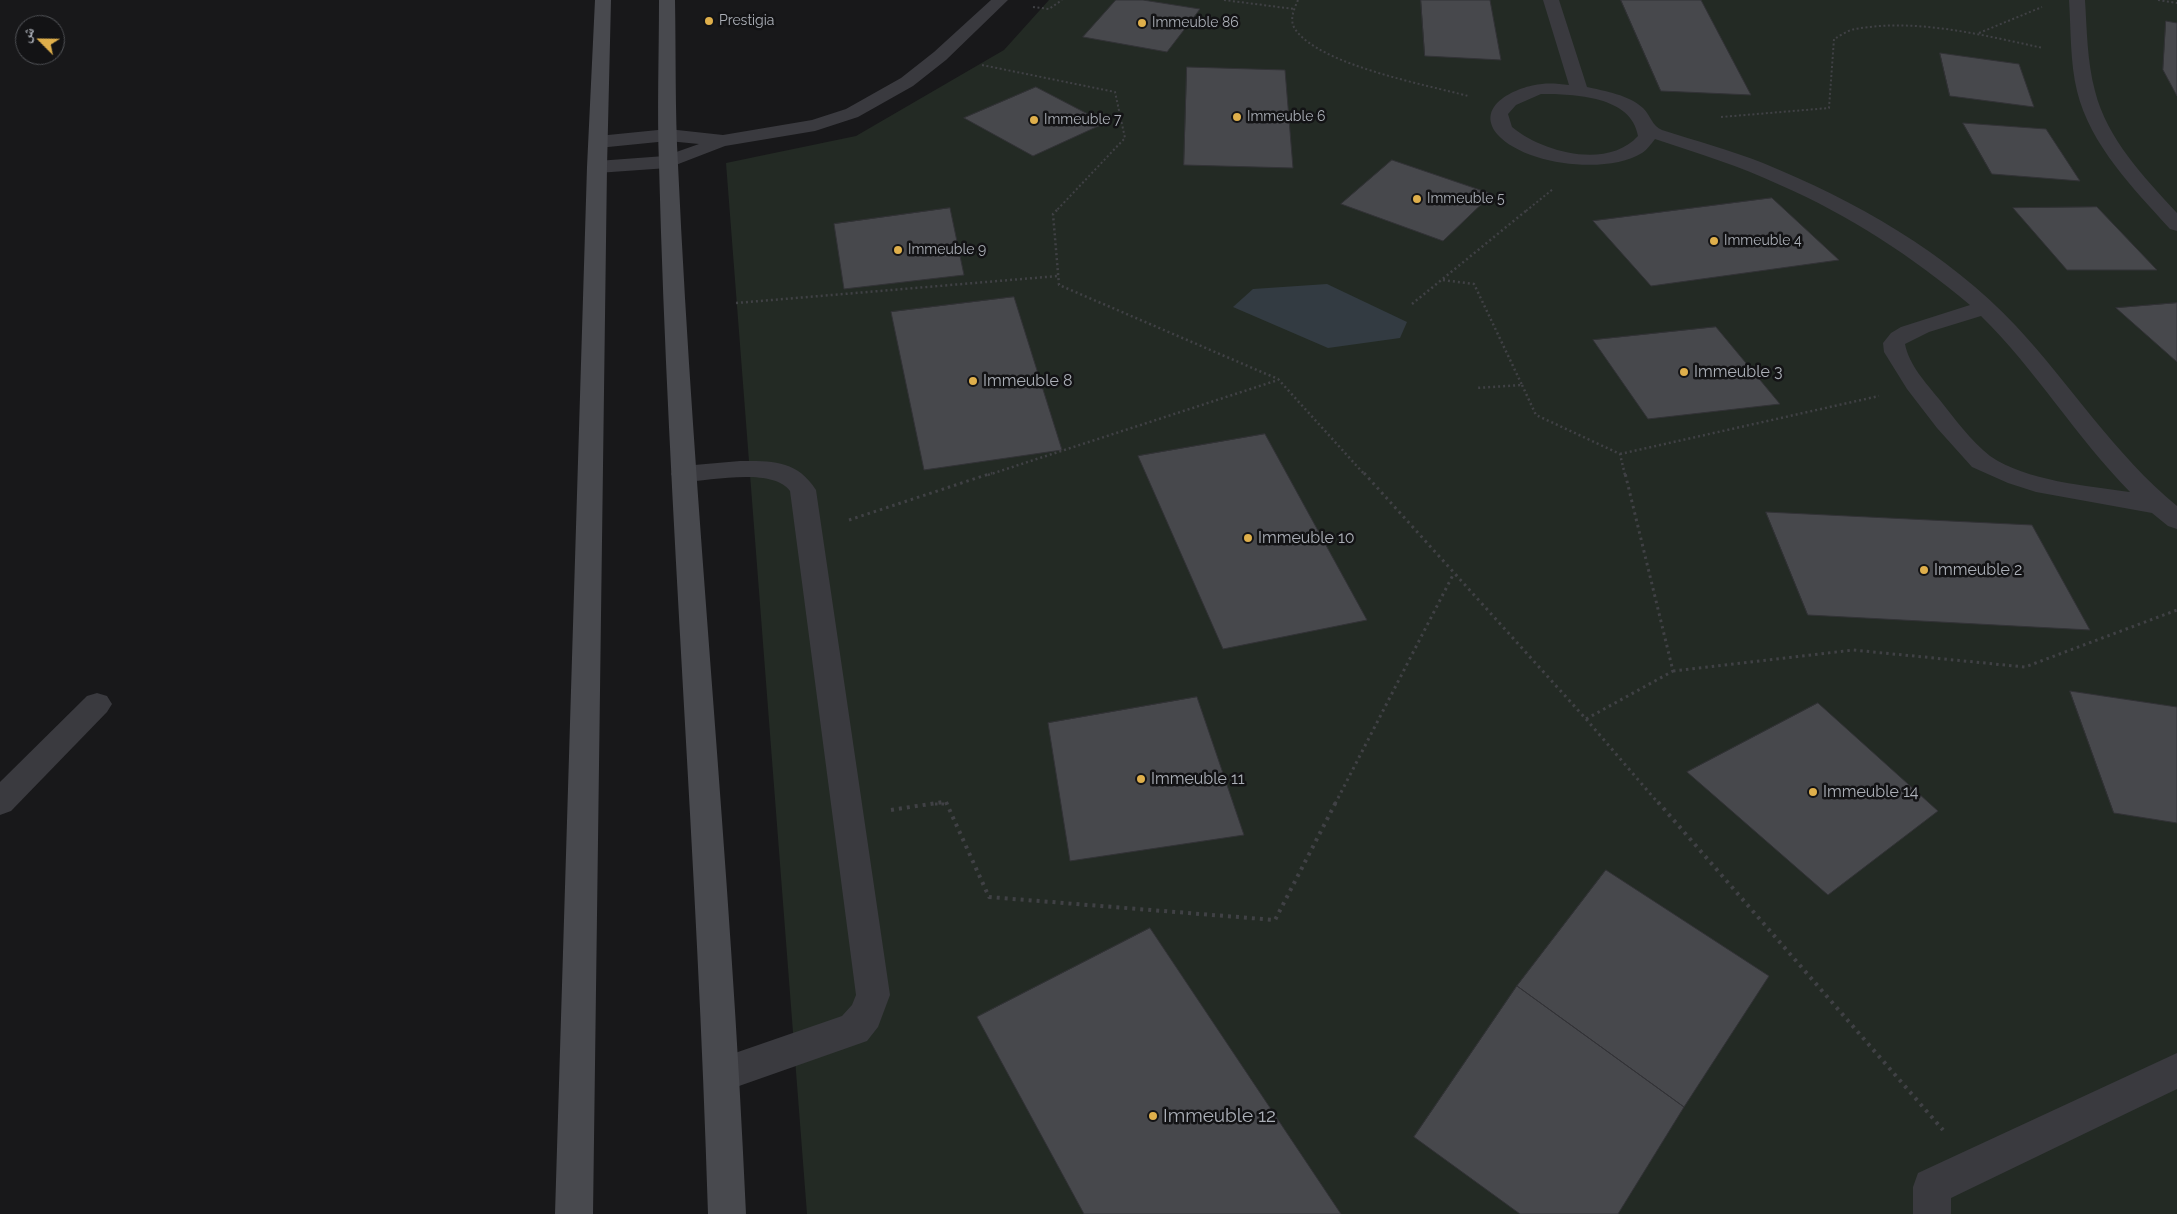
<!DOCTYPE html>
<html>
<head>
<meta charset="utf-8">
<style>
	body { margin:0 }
	#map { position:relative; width:2177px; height:1214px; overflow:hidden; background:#18181a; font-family:Raleway,"Noto Naskh Arabic",sans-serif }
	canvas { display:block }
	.north { position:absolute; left:15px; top:15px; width:50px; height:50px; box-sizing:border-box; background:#131315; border:1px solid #505256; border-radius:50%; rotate:293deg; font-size:14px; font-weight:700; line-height:20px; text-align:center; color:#acb0b8 }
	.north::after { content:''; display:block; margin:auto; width:18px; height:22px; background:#dfaf4b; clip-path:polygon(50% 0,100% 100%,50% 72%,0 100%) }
</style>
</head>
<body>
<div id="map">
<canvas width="2177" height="1214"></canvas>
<div class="north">ش</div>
</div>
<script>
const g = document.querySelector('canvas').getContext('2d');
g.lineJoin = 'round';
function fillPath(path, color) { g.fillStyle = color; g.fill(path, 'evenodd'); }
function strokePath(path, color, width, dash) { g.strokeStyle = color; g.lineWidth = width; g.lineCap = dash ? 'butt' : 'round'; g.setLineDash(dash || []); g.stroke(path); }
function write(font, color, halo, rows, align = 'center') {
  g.font = font + ' Raleway,sans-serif'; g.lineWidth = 5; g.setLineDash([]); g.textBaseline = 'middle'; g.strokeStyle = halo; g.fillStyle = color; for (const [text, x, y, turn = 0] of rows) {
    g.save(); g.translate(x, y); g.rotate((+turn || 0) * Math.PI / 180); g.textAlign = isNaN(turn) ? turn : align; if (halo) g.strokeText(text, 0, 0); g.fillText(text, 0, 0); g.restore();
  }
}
fillPath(new Path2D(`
	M 1049,0 L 2177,0 L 2177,1214 L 807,1214 L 726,163 L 856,136 L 1004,50 Z`), '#232a24');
fillPath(new Path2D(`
	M 1327,284 L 1407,322 L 1400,338 L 1328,348 L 1233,307 L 1253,289 Z`), '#333b42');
const building = new Path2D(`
	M 1116,0 L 1143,0 L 1200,9 L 1167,52 L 1083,37 Z
	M 1421,0 L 1490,0 L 1501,60 L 1425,56 Z
	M 1621,0 L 1701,0 L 1751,95 L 1661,91 Z
	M 2166,21 L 2177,23 L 2177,96 L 2163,70 Z
	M 1940,53 L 2019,64 L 2034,107 L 1950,96 Z
	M 1187,67 L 1285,70 L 1293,168 L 1184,165 Z
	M 1036,87 L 1105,123 L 1033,156 L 964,118 Z
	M 1963,123 L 2046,129 L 2080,181 L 1992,174 Z
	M 1392,160 L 1492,194 L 1443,241 L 1341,204 Z
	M 1772,198 L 1839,260 L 1651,286 L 1593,221 Z
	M 2097,207 L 2157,270 L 2067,270 L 2013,208 Z
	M 950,208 L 964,275 L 844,289 L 834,224 Z
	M 1014,297 L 1062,450 L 924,470 L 891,312 Z
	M 2177,303 L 2177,362 L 2116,308 Z
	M 1716,327 L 1780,404 L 1648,419 L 1593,340 Z
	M 1265,434 L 1367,620 L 1223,649 L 1138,456 Z
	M 1766,512 L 2032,525 L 2090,630 L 1808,615 Z
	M 2070,691 L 2177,707 L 2177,823 L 2114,813 Z
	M 1197,697 L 1244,835 L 1070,861 L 1048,723 Z
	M 1818,703 L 1938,811 L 1828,895 L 1687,772 Z
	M 1606,870 L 1769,976 L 1684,1107 L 1517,986 Z
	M 1150,928 L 1341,1214 L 1084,1214 L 977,1017 Z
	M 1517,986 L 1684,1107 L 1618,1214 L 1520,1214 L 1414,1137 Z`);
fillPath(building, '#47484c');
strokePath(building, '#323236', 1);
strokePath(new Path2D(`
	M 1224,0 L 1294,9
	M 1298,0 C 1294,9 1289,20 1295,29 C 1319,65 1427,85 1468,96
	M 2158,0 L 2177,3
	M 1033,7 L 1049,9 L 1062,0
	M 1979,33 L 2042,7
	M 982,65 L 1115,92 L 1125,138 L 1056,211
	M 1721,117 L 1829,108 L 1834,39 C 1840,36 1848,30 1855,29 C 1917,18 1982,35 2043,48
	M 1526,211 L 1553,189`), '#404145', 2, [2, 2.5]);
strokePath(new Path2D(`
	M 1057,210 L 1053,214 L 1059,285 L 1278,379 L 1365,475
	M 1443,280 L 1474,284 L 1522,385 L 1476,388
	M 736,303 L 1058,276
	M 1412,304 L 1527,210
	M 1522,385 L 1536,415 L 1620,454 L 1625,475
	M 1620,454 L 1879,396
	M 988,475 L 1278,380`), '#404145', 2.5, [2, 3]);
strokePath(new Path2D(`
	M 1364,473 L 1586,719 L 1673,671 L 1625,473
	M 849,520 L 992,473
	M 1673,671 L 1853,650 L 2025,667 L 2177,610
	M 1586,719 L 1659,804
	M 935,804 L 947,804
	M 1335,804 L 1454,573`), '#404145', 3, [2.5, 4]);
strokePath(new Path2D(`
	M 946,802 L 989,897 L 1275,920 L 1336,802
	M 1658,802 L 1943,1130
	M 891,810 L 943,802`), '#404145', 4, [3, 5]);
fillPath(new Path2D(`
	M 97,693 L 107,696 L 112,704 L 107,712 L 11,811 L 0,815 L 0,782 L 87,696 Z`), '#3a3a3f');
fillPath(new Path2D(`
	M 991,0 L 1008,0 L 946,60 L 913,86 L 858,117 L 815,131 L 725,146 L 668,168 L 597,173 L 590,171 L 587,167 L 590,163 L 597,161 L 665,156 L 699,144 L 668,141 L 598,148 L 591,146 L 589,142 L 591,138 L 598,136 L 668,129 L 723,135 L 812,120 L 846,109 L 901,78 L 934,52 Z
	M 1543,0 L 1559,0 L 1587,87 C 1605,91 1629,95 1643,108 C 1651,116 1652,126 1662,130 C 1696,141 1730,150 1763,163 C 1854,200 1948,253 2016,326 C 2071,385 2114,454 2177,506 L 2177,529 L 2168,526 L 2152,513 L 2036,492 L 2008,483 L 1972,467 L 1937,428 L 1907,389 L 1884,352 L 1883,343 L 1891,333 L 1901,327 L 1970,305 C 1913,257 1849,215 1780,185 C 1740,166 1697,153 1655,139 C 1651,144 1647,150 1642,153 C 1607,175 1524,165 1497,134 C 1474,105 1518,86 1542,84 C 1550,83 1560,84 1569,85 ZM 1541,94 C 1574,94 1632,96 1638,136 C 1607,170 1542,152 1512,127 L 1508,114 L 1516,105 ZM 1981,316 C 2036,370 2076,437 2130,492 C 2088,486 2026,481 1990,456 C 1971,441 1954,418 1939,399 C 1926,383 1909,365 1905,344 L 1929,332 Z
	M 2069,0 L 2085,0 C 2087,30 2087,61 2095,91 C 2107,139 2144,177 2177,213 L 2177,231 L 2170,229 C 2134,189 2090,145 2077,91 C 2070,62 2071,30 2069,0 Z
	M 740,461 C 772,461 797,460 816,490 L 890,995 L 878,1027 L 867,1041 L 722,1092 L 709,1086 L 704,1074 L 709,1062 L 842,1016 L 852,1005 L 856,995 L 790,491 C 773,467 709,481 683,482 L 674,480 L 671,474 L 674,468 L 683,466 Z
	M 2177,1053 L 2177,1089 L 1951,1198 L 1951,1214 L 1913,1214 L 1913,1187 L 1918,1173 Z`), '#3a3a3f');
fillPath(new Path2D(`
	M 595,0 L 611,0 L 607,167 L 593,1214 L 555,1214 L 587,167 Z
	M 659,0 L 675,0 C 676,55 675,110 678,165 C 694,515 731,864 746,1214 L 708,1214 C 698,864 668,515 659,165 C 657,110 659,55 659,0 Z`), '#48494e');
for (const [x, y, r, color] of [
	[709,21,5,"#dfaf4b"],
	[1142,23,5,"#dfaf4b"],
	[1237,117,5,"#dfaf4b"],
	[1034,120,5,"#dfaf4b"],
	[1417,199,5,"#dfaf4b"],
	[1714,241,5,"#dfaf4b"],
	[898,250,5,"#dfaf4b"],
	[1684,372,5,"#dfaf4b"],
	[973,381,5,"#dfaf4b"],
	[1248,538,5,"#dfaf4b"],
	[1924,570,5,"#dfaf4b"],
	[1141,779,5,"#dfaf4b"],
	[1813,792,5,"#dfaf4b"],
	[1153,1116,5,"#dfaf4b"]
]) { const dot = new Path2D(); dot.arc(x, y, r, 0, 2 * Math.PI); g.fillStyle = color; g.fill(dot); strokePath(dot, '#131315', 2); }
write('14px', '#acb0b8', '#131315', [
	["Prestigia",719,21],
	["Immeuble 86",1152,23],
	["Immeuble 6",1247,117],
	["Immeuble 7",1044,120],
	["Immeuble 5",1427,199],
	["Immeuble 4",1724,241],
	["Immeuble 9",908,250]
], 'left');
write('16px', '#acb0b8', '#131315', [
	["Immeuble 3",1694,372],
	["Immeuble 8",983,381],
	["Immeuble 10",1258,538],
	["Immeuble 2",1934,570],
	["Immeuble 11",1151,779],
	["Immeuble 14",1823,792]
], 'left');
write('19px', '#acb0b8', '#131315', [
	["Immeuble 12",1163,1116]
], 'left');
</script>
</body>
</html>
